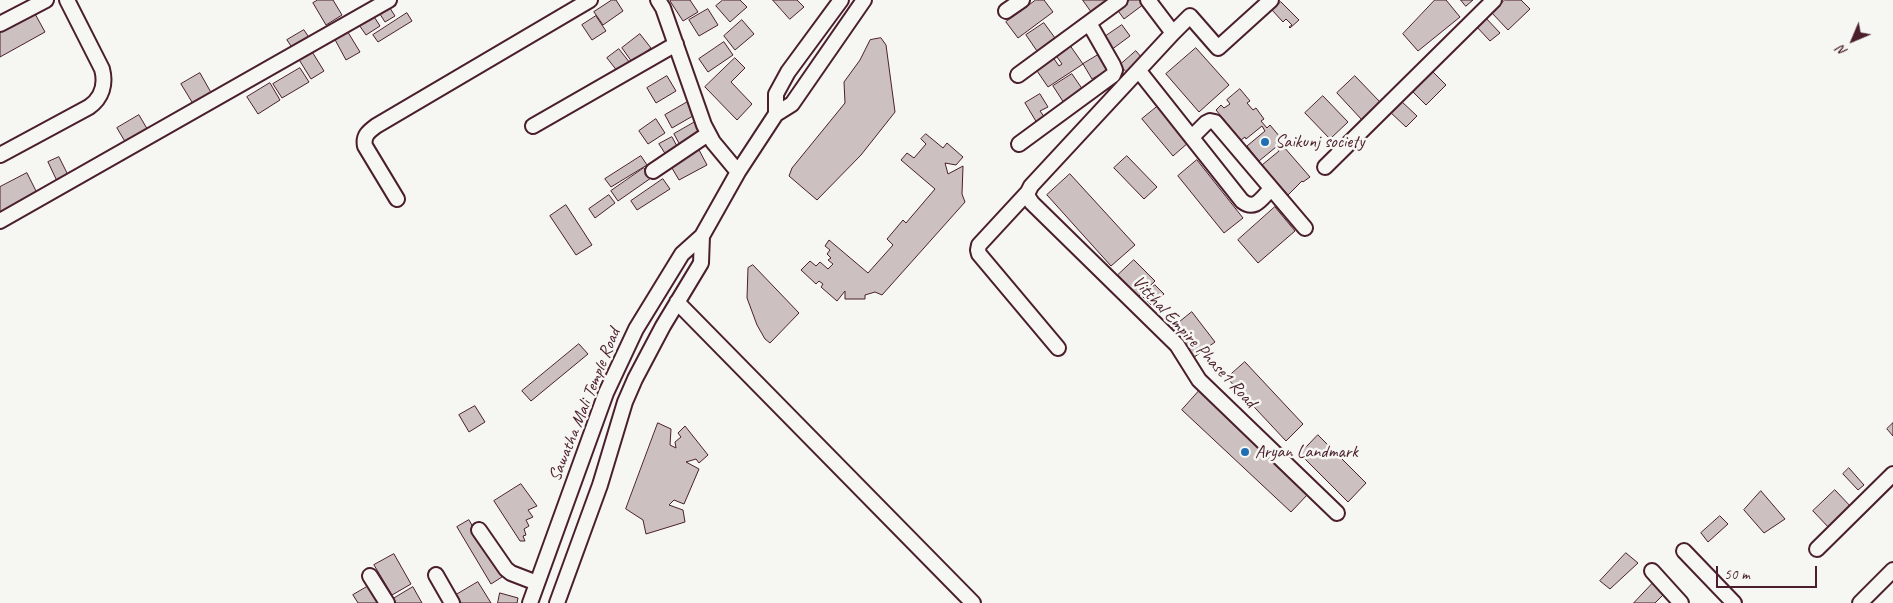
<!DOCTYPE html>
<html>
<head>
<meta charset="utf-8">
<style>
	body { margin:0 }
	#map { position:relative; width:1893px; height:603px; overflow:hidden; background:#f6f6f2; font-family:Caveat,sans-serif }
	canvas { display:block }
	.north { position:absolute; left:1828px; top:15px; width:50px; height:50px; -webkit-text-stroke:4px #f6f6f2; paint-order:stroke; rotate:225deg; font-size:14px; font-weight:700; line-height:20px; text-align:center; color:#4a1f2b }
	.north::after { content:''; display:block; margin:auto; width:18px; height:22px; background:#4a1f2b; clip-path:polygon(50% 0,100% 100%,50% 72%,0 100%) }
	.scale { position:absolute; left:1716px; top:566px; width:101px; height:22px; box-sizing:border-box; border:2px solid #4a1f2b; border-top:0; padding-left:6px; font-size:15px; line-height:18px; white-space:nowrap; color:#4a1f2b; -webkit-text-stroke:4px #f6f6f2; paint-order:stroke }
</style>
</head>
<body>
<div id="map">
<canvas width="1893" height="603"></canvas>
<div class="north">N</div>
<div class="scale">50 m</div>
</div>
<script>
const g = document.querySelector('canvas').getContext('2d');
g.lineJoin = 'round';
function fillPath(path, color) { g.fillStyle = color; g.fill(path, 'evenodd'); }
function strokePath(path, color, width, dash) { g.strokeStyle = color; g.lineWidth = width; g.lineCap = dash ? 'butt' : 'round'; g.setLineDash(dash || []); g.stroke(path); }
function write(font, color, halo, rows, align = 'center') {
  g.font = font + ' Caveat,sans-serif'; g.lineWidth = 5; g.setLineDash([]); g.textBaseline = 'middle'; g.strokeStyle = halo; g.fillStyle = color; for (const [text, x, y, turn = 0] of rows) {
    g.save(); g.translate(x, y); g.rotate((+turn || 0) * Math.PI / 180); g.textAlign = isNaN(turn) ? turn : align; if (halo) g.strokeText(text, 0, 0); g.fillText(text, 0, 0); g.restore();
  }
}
const building = new Path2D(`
	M 318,0 L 333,0 L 342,15 L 326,25 L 313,3 Z
	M 612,0 L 616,0 L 623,11 L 603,25 L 594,12 Z
	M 672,0 L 690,0 L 698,12 L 683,21 L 670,1 Z
	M 723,0 L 740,0 L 747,7 L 730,22 L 716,6 Z
	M 773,0 L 797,0 L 804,7 L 790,19 Z
	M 1036,0 L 1044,0 L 1053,12 L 1018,38 L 1006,22 Z
	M 1083,0 L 1108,0 L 1103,3 L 1105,6 L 1093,14 Z
	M 1127,0 L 1141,0 L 1144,4 L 1124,19 L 1116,8 Z
	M 1435,0 L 1446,0 L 1460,17 L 1418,51 L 1403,34 Z
	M 1461,0 L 1473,0 L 1466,6 Z
	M 1505,0 L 1521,0 L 1530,9 L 1508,30 L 1492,13 Z
	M 1281,2 L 1299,20 L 1290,28 L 1289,27 L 1292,25 L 1286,19 L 1283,22 L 1272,10 Z
	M 388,5 L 395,16 L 385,22 L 378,11 Z
	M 708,9 L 718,25 L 699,36 L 689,20 Z
	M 34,12 L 45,32 L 0,57 L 0,30 Z
	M 371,12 L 380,26 L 366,35 L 357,22 Z
	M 407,13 L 412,21 L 378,42 L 373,35 Z
	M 596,16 L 606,31 L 592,40 L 582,25 Z
	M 1484,16 L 1500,33 L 1490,41 L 1475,25 Z
	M 742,20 L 754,34 L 735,50 L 724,36 Z
	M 1044,23 L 1055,38 L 1037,51 L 1026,35 Z
	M 1122,25 L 1130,36 L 1111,50 L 1103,38 Z
	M 346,29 L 360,52 L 346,60 L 333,36 Z
	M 304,30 L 310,39 L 293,49 L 287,40 Z
	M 640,34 L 651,48 L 632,62 L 622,48 Z
	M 881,38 L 886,45 L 895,112 L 861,155 L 817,200 L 789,176 L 792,168 L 845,103 L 844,82 L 860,60 L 870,40 Z
	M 724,42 L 733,55 L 708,72 L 699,59 Z
	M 1069,44 L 1083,64 L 1048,87 L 1035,68 L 1052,56 L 1059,66 L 1062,64 L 1055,54 Z
	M 1196,48 L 1229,85 L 1199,112 L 1166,74 Z
	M 619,49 L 630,63 L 618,72 L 607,58 Z
	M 311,50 L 324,71 L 311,79 L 298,58 Z
	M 1136,51 L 1142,58 L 1128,74 L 1120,65 Z
	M 1098,55 L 1108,70 L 1092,79 L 1083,64 Z
	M 735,58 L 745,68 L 731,82 L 752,104 L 737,120 L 705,87 Z
	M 300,68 L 309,82 L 282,98 L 273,84 Z
	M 1429,68 L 1446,85 L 1426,105 L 1409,88 Z
	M 200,73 L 213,96 L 195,107 L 181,84 Z
	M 1072,74 L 1083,90 L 1064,103 L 1053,86 Z
	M 667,76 L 676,91 L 656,103 L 647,88 Z
	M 1355,76 L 1380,102 L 1362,120 L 1337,93 Z
	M 270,83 L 280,100 L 258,114 L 247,97 Z
	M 1240,89 L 1250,101 L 1247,103 L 1253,110 L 1256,108 L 1264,119 L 1261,121 L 1267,128 L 1270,125 L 1280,137 L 1277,139 L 1310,177 L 1303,182 L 1302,181 L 1288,195 L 1262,165 L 1279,151 L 1276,147 L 1259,161 L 1247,146 L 1265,131 L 1262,126 L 1246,139 L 1245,137 L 1241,140 L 1216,110 L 1221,105 L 1224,108 L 1230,104 L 1227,100 Z
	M 1040,94 L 1048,107 L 1040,111 L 1045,118 L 1037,123 L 1025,103 Z
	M 1323,96 L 1348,122 L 1330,139 L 1305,113 Z
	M 691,100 L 698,113 L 672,128 L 665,115 Z
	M 1400,100 L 1417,116 L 1406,127 L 1389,111 Z
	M 1158,106 L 1189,142 L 1173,156 L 1142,119 Z
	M 139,115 L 149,132 L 127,145 L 117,128 Z
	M 656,119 L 665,133 L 648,144 L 639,131 Z
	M 695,122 L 703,135 L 681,147 L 674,134 Z
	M 926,134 L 943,148 L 947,143 L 963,157 L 956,165 L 945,163 L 948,174 L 963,166 L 962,194 L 965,202 L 882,295 L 875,292 L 865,295 L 865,299 L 845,299 L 845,291 L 837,301 L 821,287 L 823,284 L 819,281 L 816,284 L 801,270 L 810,261 L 816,266 L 820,262 L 828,269 L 833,264 L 828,260 L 831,258 L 827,254 L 830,250 L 825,246 L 829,240 L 868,273 L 893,245 L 887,239 L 903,220 L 906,223 L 935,189 L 901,160 L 907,153 L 914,158 L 926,144 L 921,139 Z
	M 672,137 L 678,148 L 666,155 L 659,144 Z
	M 698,148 L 707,165 L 679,180 L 669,163 Z
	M 641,156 L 647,165 L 611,187 L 605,179 Z
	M 1127,156 L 1157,187 L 1144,199 L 1114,168 Z
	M 59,157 L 68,175 L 57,181 L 48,162 Z
	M 1197,160 L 1243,218 L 1224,233 L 1178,176 Z
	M 644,168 L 651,178 L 618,201 L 611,191 Z
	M 27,173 L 38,195 L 0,215 L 0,187 Z
	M 1070,174 L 1135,245 L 1111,266 L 1047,195 Z
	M 663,179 L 670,189 L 637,210 L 631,201 Z
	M 609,195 L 615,203 L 595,218 L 589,209 Z
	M 566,205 L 592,245 L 576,255 L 550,216 Z
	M 1275,207 L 1295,231 L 1258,263 L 1238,240 Z
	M 1134,260 L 1155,281 L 1139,296 L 1118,275 Z
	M 753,265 L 799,313 L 770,343 L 765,339 L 757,325 L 747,298 L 748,268 Z
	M 1155,285 L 1164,294 L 1152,306 L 1143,297 Z
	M 1192,312 L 1215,342 L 1193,358 L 1171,329 Z
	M 579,344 L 588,354 L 531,401 L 522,391 Z
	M 1245,362 L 1303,424 L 1286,441 L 1227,378 Z
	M 1199,391 L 1308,494 L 1291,512 L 1182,410 Z
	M 475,406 L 485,422 L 469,432 L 459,415 Z
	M 658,423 L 671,429 L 670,445 L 676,448 L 675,442 L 681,437 L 678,433 L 685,426 L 708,455 L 699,463 L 696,459 L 686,462 L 699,469 L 684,504 L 674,500 L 669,505 L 683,510 L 685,522 L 646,534 L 643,520 L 626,509 Z
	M 1893,423 L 1893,436 L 1887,429 Z
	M 1318,435 L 1366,483 L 1348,502 L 1300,454 Z
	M 1849,468 L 1864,485 L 1858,490 L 1843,474 Z
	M 521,484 L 537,506 L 528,510 L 533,517 L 526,520 L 529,526 L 524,529 L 526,535 L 523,536 L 525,541 L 520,541 L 494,501 Z
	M 1835,490 L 1853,509 L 1831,530 L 1813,511 Z
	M 1761,491 L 1785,519 L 1764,533 L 1744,510 Z
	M 1720,516 L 1728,524 L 1708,542 L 1701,533 Z
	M 469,520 L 502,577 L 491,584 L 457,527 Z
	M 1626,553 L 1638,563 L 1610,589 L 1600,581 Z
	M 394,554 L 411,584 L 392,595 L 374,565 Z
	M 478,582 L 491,603 L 461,603 L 456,595 Z
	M 1653,583 L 1664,594 L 1655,603 L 1634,603 Z
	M 372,584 L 383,603 L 358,603 L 353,595 Z
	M 413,587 L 422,603 L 396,603 L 393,599 Z
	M 500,593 L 518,598 L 517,603 L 498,603 Z`);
fillPath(building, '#ccc1c0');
strokePath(building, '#4a1f2b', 1);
const minor = new Path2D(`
	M 658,0 L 663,8 L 704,125 L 713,142 L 738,172
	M 1148,0 L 1173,33 L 1190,16 L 1218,48 L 1271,0
	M 1006,11 L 1022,0
	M 0,24 L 46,0
	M 1139,71 L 1242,201 C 1255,211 1261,199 1270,190
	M 1018,75 L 1120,0
	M 776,114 L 776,94 L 788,72 L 841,0
	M 533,126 L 676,44
	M 1192,137 L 1206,123 L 1210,121 L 1215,122 L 1305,228
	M 1019,144 L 1113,75 L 1115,70 L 1113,65 L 1089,23
	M 0,155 L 89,107 C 102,98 106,84 102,69 L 67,0
	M 1325,167 L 1494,0
	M 653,171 L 708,134
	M 1028,192 L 1028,197 L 1032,203 L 1177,345 L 1199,380 L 1337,513
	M 397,199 L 365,146 C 363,136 368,132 376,126 L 590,0
	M 0,221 L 389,0
	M 677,302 L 973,603
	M 1058,348 L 979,254 L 978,250 L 979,245 L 1028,192 L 1031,186 L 1173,33
	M 479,530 L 506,569 L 511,573 L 537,583
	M 1817,549 L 1893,474
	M 1684,551 L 1734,603
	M 1652,571 L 1681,603
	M 436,575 L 452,603
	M 370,576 L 387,603
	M 530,603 L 606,393 L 636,329 L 682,254 L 702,236 L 738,172 L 776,114 L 792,104 L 864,0
	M 557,603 L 600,485 L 625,402 L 635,379 L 663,326 L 701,263 L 702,236
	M 1860,603 L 1893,570`);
strokePath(minor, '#4a1f2b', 18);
strokePath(minor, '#f6f6f2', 14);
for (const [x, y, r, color] of [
	[1265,142,5,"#1f6fb2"],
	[1245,452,5,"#1f6fb2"]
]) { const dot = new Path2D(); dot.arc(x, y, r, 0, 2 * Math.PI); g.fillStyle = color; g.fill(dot); strokePath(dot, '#f6f6f2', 2); }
write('18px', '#4a1f2b', '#f6f6f2', [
	["Saikunj society",1275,142],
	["Aryan Landmark",1255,452]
], 'left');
write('18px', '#4a1f2b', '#f6f6f2', [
	["Vitthal Empire Phase1 Road",1194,342,47],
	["Sawatha Mali Temple Road",585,405,-68]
]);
</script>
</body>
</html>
